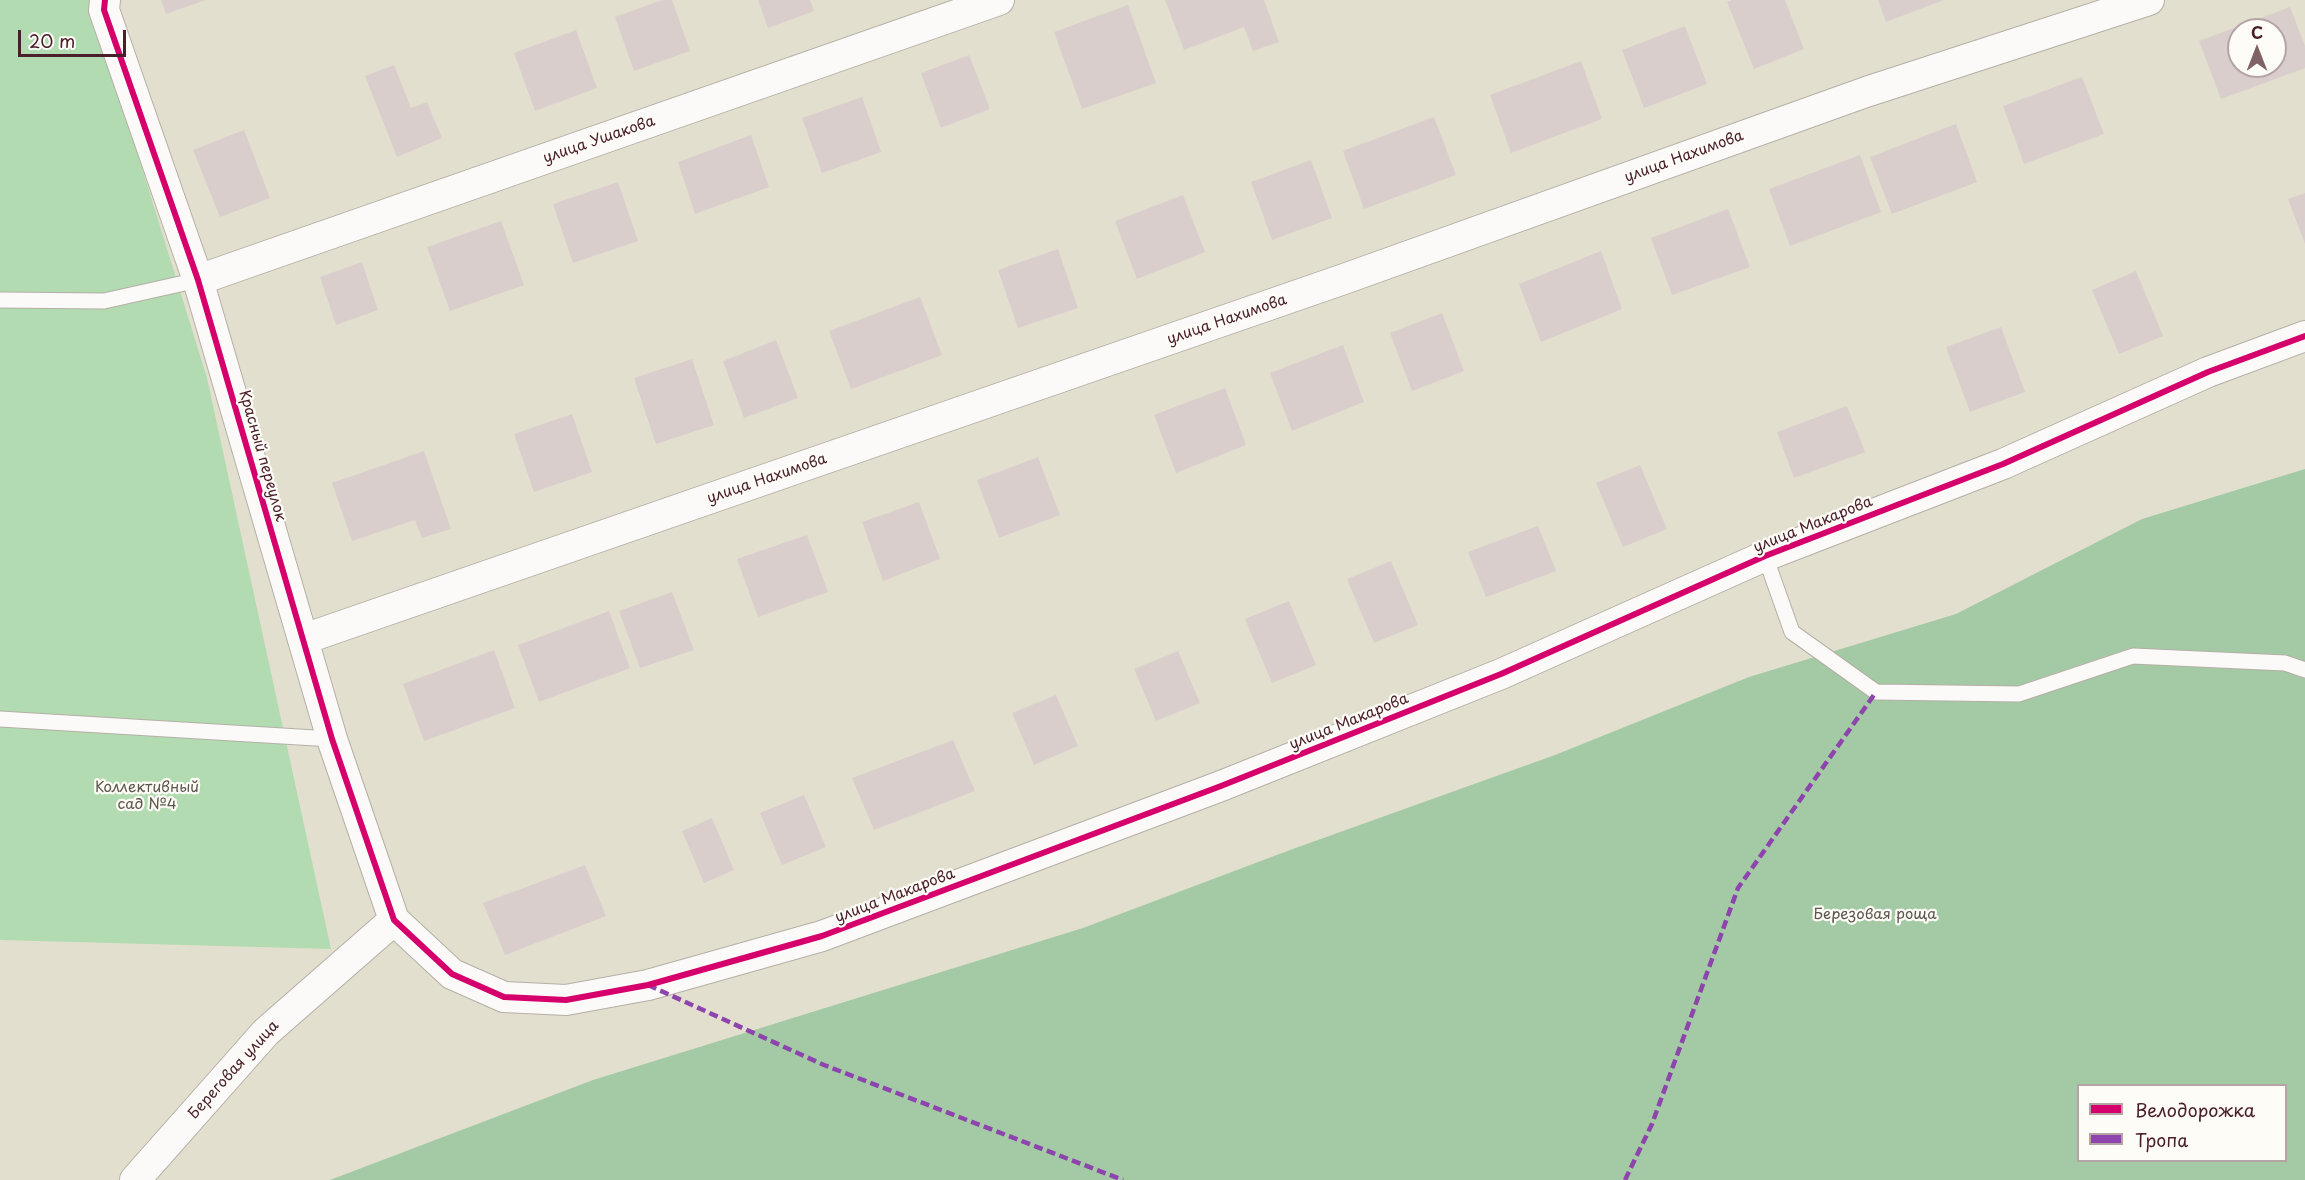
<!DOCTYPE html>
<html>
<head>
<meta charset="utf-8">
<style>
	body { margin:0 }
	#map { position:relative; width:2305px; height:1180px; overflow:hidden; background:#e3dfcf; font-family:"Playpen Sans",sans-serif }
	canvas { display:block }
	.legend { position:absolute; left:2077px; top:1084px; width:210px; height:78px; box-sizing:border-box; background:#fdfcf7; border:2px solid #b5a4a5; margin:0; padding:8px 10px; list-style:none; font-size:18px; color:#4a1f2b }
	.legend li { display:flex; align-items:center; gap:12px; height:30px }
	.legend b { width:30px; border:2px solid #b5a4a5 }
	.north { position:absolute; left:2227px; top:18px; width:60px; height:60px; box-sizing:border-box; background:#fdfcf7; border:2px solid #b5a4a5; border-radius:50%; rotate:0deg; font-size:16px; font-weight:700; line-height:24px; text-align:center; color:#4a1f2b }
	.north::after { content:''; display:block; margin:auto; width:21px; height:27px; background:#806264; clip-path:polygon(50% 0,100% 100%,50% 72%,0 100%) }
	.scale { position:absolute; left:18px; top:30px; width:108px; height:27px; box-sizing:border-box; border:3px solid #4a1f2b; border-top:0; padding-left:8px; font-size:18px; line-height:21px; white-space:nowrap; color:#4a1f2b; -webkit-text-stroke:4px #fdfcf7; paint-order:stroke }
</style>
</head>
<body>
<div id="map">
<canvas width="2305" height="1180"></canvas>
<ul class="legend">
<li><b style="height:8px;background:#d6006c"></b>Велодорожка</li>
<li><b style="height:8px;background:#8e44ad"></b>Тропа</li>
</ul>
<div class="north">С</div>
<div class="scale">20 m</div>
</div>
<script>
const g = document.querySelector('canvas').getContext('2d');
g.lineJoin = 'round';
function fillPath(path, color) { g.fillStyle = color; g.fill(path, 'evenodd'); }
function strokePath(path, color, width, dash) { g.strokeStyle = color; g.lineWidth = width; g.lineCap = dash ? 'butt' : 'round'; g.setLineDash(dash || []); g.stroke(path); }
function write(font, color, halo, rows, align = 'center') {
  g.font = font + ' "Playpen Sans",sans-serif'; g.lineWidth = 4.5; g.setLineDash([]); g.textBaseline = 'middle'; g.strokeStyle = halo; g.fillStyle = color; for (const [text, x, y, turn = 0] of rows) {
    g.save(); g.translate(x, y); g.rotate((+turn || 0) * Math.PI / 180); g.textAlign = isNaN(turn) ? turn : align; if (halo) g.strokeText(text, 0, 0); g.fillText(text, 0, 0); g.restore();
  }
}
fillPath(new Path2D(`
	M 0,0 L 90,0 L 207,378 L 331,949 L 0,940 Z`), '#b2dbb1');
fillPath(new Path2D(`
	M 2305,469 L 2305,1180 L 330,1180 L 593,1080 L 1083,928 L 1290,850 L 1555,755 L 1749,677 L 1956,614 L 2142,519 ZM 2078,1086 L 2286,1086 L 2286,1160 L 2078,1160 Z`), '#a3caa4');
fillPath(new Path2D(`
	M 161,0 L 206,0 L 166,14 Z
	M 662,0 L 672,0 L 690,51 L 634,71 L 615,17 Z
	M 758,0 L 810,0 L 814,11 L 768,28 Z
	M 1165,0 L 1264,0 L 1279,42 L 1253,51 L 1244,27 L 1184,50 Z
	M 1732,0 L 1785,0 L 1804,49 L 1754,69 L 1727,2 Z
	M 1878,0 L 1944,0 L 1886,22 Z
	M 1128,5 L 1156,83 L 1082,109 L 1054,32 Z
	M 2290,7 L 2305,46 L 2305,68 L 2221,99 L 2199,41 ZM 2239,30 L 2275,30 L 2275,66 L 2239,66 Z
	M 1685,26 L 1707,84 L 1644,108 L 1622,50 Z
	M 576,30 L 597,88 L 535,111 L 514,53 Z
	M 969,55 L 990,109 L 941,128 L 921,73 Z
	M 1581,61 L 1602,119 L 1511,153 L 1490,95 Z
	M 394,65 L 411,108 L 427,102 L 442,138 L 397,157 L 365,76 Z
	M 2082,77 L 2104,134 L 2024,164 L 2003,106 Z
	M 862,97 L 881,152 L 822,173 L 802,118 Z
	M 1434,117 L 1456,175 L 1364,209 L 1343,151 Z
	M 1956,124 L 1977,182 L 1892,214 L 1870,157 Z
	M 244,130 L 270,198 L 220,217 L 193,150 Z
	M 751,135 L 769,187 L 695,214 L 678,162 Z
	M 1860,155 L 1881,212 L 1790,246 L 1769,189 Z
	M 1311,160 L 1332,218 L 1272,240 L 1251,182 Z
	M 618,182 L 638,241 L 573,263 L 553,204 Z
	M 2305,193 L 2305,244 L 2288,199 Z
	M 1183,195 L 1205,252 L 1137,279 L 1115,221 Z
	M 1728,209 L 1750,267 L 1672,295 L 1651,238 Z
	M 501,221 L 524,285 L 450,311 L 427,247 Z
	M 1058,249 L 1078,308 L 1018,328 L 998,270 Z
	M 1601,251 L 1622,309 L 1541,342 L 1519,284 Z
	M 362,262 L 378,310 L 336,325 L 320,277 Z
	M 2136,271 L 2163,336 L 2119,354 L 2092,290 Z
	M 920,297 L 942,355 L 851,389 L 829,331 Z
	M 1442,313 L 1464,371 L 1412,391 L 1390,333 Z
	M 2001,327 L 2025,392 L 1970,412 L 1946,347 Z
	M 776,340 L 798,398 L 744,418 L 723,361 Z
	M 1343,345 L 1364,402 L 1292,431 L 1270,373 Z
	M 692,359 L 714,425 L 656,444 L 634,378 Z
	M 1225,388 L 1246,445 L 1176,473 L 1154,415 Z
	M 1847,406 L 1865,452 L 1794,478 L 1777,432 Z
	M 572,414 L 592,472 L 534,492 L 514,434 Z
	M 424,451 L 451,529 L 422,538 L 415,520 L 352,541 L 332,483 Z
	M 1038,457 L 1060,515 L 999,538 L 977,480 Z
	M 1640,465 L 1667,529 L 1623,547 L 1596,483 Z
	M 919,502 L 940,559 L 883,581 L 862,522 Z
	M 1538,526 L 1556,571 L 1486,597 L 1468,552 Z
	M 807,535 L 828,592 L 758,617 L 737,559 Z
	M 1391,561 L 1418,625 L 1374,643 L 1347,579 Z
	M 672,592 L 694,650 L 640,668 L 619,611 Z
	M 1289,601 L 1316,665 L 1272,683 L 1245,619 Z
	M 609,611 L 630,668 L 539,702 L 518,645 Z
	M 494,650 L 515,708 L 424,741 L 403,684 Z
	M 1178,651 L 1200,703 L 1156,721 L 1134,669 Z
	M 1056,695 L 1078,746 L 1034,765 L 1012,713 Z
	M 953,740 L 975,791 L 874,830 L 852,778 Z
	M 804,795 L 826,847 L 782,865 L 760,813 Z
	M 712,818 L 734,870 L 704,883 L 682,831 Z
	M 585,865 L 606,916 L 505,955 L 483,903 Z`), '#dacecc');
const service = new Path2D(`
	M 0,300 L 104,301 L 198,280
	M 1765,556 L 1792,632 L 1876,692 L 2019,694 L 2133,656 L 2285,663 L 2305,670
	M 0,719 L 332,739`);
const minor = new Path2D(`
	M 105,0 L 104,10 L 198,280 L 332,739 L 394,920 L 452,974 L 504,997 L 566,1000 L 648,985 L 822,936 L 1221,786 L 1501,674 L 1765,556 L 2003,464 L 2208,372 L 2305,336
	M 198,280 L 999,0
	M 304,639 L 1344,279 L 1866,92 L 2149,0
	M 135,1180 L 266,1032 L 394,920`);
strokePath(service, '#b5afa6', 17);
strokePath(minor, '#b5afa6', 32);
strokePath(service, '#fbfaf8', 15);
strokePath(minor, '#fbfaf8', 30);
strokePath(new Path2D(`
	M 648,985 L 824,1065 L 1123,1180
	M 1625,1180 L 1652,1124 L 1738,888 L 1876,692`), '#8e44ad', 4.5, [9, 4.5]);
strokePath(new Path2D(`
	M 105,0 L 104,10 L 198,280 L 332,739 L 394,920 L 452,974 L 504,997 L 566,1000 L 648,985 L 822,936 L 1221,786 L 1501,674 L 1765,556 L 2003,464 L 2208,372 L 2305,336`), '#d6006c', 6);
write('15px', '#4a1f2b', '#fdfcf7', [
	["улица Ушакова",599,140,-19],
	["улица Нахимова",1684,157,-20],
	["улица Нахимова",1227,320,-19],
	["Красный переулок",262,456,74],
	["улица Нахимова",767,479,-19],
	["улица Макарова",1813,525,-22],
	["улица Макарова",1349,722,-22],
	["улица Макарова",895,896,-21],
	["Береговая улица",234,1070,-48]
]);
write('15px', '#5d564c', '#fdfcf7', [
	["Коллективный",147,788],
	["сад №4",147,805],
	["Березовая роща",1875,915]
]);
</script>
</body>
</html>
